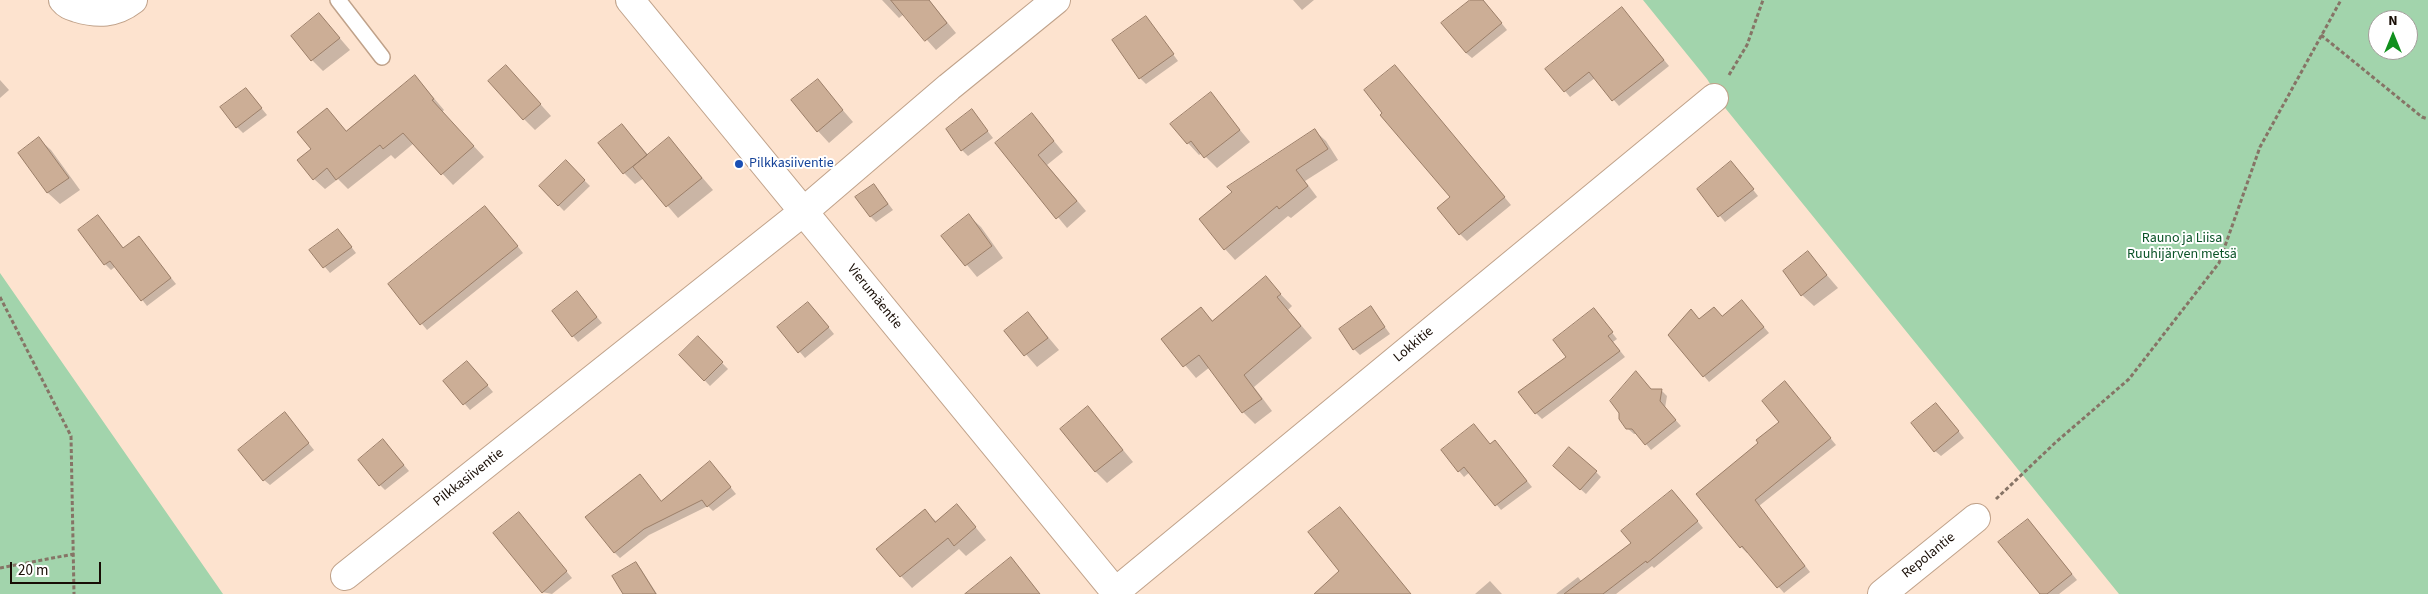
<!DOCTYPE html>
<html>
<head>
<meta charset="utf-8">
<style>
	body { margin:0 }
	#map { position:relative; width:2428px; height:594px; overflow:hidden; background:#fde3cf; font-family:"Source Sans 3",sans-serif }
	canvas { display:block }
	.north { position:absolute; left:2368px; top:10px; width:50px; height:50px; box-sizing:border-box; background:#fff; border:1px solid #a39e9b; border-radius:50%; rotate:0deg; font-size:14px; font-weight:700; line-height:20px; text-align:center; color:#180d05 }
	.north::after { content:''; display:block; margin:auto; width:18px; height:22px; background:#11901e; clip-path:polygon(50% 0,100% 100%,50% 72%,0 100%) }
	.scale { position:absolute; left:10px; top:562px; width:91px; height:22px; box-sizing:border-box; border:2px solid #180d05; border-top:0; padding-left:6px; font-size:15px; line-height:18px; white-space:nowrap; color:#180d05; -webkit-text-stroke:4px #fff; paint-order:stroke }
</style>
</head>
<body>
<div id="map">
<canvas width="2428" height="594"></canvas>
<div class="north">N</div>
<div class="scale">20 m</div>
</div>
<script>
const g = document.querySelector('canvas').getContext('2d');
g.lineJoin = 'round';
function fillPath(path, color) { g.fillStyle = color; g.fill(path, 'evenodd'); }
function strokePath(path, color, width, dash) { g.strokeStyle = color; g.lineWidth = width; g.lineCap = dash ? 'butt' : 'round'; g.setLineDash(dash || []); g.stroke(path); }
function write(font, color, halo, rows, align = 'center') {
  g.font = font + ' "Source Sans 3",sans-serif'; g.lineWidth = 4; g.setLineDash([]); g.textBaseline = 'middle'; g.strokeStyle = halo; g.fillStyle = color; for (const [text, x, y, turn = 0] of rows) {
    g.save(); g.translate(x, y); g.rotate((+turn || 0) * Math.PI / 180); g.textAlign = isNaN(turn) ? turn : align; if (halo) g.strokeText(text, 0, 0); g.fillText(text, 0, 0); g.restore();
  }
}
fillPath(new Path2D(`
	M 1643,0 L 2428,0 L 2428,594 L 2119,594 L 1726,109 L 1707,79 ZM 2378,20 L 2408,20 L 2408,50 L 2378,50 Z
	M 0,273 L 223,594 L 0,594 Z`), '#a2d4ac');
fillPath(new Path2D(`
	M 882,0 L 929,0 L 956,33 L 936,50 L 904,14 L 899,18 Z
	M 1293,0 L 1314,0 L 1302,10 Z
	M 1472,0 L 1483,0 L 1507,30 L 1472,58 L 1466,53 Z
	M 319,14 L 350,50 L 323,71 L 312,60 Z
	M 1627,14 L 1669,66 L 1619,106 L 1595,78 L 1570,97 L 1565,91 Z
	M 1146,17 L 1178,61 L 1146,84 L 1140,78 Z
	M 1395,66 L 1511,205 L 1467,241 L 1460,234 L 1452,197 L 1384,113 Z
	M 415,76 L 444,110 L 442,112 L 484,157 L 453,185 L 414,143 L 395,159 L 391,155 L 348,189 L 338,179 L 325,189 L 314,179 L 313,149 L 327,110 L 347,132 Z
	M 517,78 L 551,116 L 535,130 L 524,119 Z
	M 0,80 L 9,90 L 0,98 Z
	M 818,81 L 853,122 L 829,143 L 818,131 Z
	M 246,89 L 267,115 L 243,133 L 237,127 Z
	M 1210,94 L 1250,142 L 1217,168 L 1202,153 L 1199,155 L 1188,143 Z
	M 972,111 L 993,138 L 968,156 L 962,150 Z
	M 622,125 L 649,156 L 669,139 L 713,190 L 678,218 L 644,178 L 635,184 L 624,173 Z
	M 1041,125 L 1063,152 L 1047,165 L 1086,211 L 1067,228 L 996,143 Z
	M 1315,131 L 1326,141 L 1338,160 L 1305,181 L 1317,197 L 1291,218 L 1288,216 L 1235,260 L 1225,249 Z
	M 39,139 L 51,150 L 80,190 L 60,204 L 48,193 L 20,153 Z
	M 566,162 L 590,186 L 564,211 L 540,186 Z
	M 1737,169 L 1758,196 L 1725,222 L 1698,189 Z
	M 874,185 L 893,210 L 876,222 L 871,217 Z
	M 491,213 L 523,253 L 427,330 L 389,284 Z
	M 98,216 L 124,249 L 139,237 L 176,284 L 147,306 L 116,266 L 111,270 L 105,264 Z
	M 969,216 L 981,227 L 1003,258 L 977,277 L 943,236 Z
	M 343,236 L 356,253 L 330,273 L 311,250 Z
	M 1808,253 L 1838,288 L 1814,306 L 1802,295 Z
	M 1265,278 L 1292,306 L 1288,310 L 1312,338 L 1254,387 L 1272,411 L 1255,424 L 1243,412 L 1210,367 L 1196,378 L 1163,339 L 1201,309 L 1213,321 Z
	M 577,293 L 602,323 L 578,342 L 573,336 Z
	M 1747,307 L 1769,333 L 1709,382 L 1704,376 L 1700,320 L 1722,317 Z
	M 1371,308 L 1390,334 L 1360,355 L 1354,349 Z
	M 814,309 L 834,334 L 805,358 L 779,327 Z
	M 1594,309 L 1617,339 L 1613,342 L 1625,357 L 1542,419 L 1536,413 Z
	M 1028,313 L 1059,350 L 1037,367 L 1006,331 Z
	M 698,338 L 728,369 L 710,386 L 680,355 Z
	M 473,368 L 493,392 L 470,410 L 445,381 Z
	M 1791,389 L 1836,445 L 1759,506 L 1810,572 L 1784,593 L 1748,551 L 1747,553 L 1741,547 L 1760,443 L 1781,422 Z
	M 1652,390 L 1661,390 L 1667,396 L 1665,408 L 1681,426 L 1651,450 L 1638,434 L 1634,434 L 1627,428 Z
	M 1088,407 L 1133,462 L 1107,483 L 1095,471 Z
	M 1942,410 L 1964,438 L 1941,456 L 1935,451 Z
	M 290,420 L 314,450 L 270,485 L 264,480 Z
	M 1490,445 L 1500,447 L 1532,487 L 1501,510 L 1470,472 L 1464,477 L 1459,471 Z
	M 389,447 L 409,471 L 385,490 L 380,485 Z
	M 716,469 L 736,494 L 713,511 L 708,506 L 649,535 L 620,558 L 614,552 L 661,502 Z
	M 1560,471 L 1596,472 L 1601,477 L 1586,494 Z
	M 1678,497 L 1703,528 L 1654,568 L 1652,566 L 1616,594 L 1556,594 L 1578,577 L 1582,582 L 1632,543 Z
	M 925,511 L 937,522 L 968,518 L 986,540 L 966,556 L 959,549 L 912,588 L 901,576 Z
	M 519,514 L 572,578 L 552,594 L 542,592 Z
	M 2033,526 L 2077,580 L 2059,594 L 2042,594 Z
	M 636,563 L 641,569 L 657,594 L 624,594 Z
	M 1490,581 L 1502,594 L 1475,594 Z`), '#0003');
const building = new Path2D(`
	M 891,0 L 929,0 L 947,23 L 925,41 Z
	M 1470,0 L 1483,0 L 1502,23 L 1466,53 L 1441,23 Z
	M 1622,7 L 1664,60 L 1612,101 L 1589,72 L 1564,92 L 1545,69 Z
	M 319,13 L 340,38 L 311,61 L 291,36 Z
	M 1146,16 L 1174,54 L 1139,79 L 1112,40 Z
	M 506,65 L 541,104 L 523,120 L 488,81 Z
	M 1395,65 L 1505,197 L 1459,235 L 1437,208 L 1450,197 L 1380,115 L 1382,113 L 1364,90 Z
	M 415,75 L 434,99 L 432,100 L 474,146 L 441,175 L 403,133 L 383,149 L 380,145 L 336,180 L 327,168 L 313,180 L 297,160 L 311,149 L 297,132 L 327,108 L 346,131 Z
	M 818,79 L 843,110 L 817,132 L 791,100 Z
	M 246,88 L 262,108 L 236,128 L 220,107 Z
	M 1211,92 L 1240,130 L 1204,158 L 1191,141 L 1187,144 L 1170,124 Z
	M 972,109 L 988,131 L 961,151 L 946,129 Z
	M 1032,113 L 1054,141 L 1038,155 L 1077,201 L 1056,219 L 995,143 Z
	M 622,124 L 647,155 L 623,174 L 598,143 Z
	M 1315,129 L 1328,149 L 1296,170 L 1308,186 L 1279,209 L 1277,206 L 1224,250 L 1199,219 L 1232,192 L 1227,187 Z
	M 39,137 L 69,178 L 47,193 L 18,153 Z
	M 669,137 L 702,178 L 666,207 L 633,167 Z
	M 566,160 L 585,180 L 558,206 L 539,186 Z
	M 1731,161 L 1754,189 L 1718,217 L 1697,189 Z
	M 874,184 L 888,204 L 870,217 L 855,197 Z
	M 485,206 L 518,246 L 420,325 L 388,284 Z
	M 969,214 L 992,246 L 965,266 L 941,236 Z
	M 98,215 L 123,248 L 139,236 L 171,278 L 141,301 L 110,261 L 104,265 L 78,230 Z
	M 338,229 L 352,247 L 323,268 L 309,250 Z
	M 1808,251 L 1827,275 L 1801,296 L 1783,271 Z
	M 1266,276 L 1281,294 L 1277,297 L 1301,326 L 1244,375 L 1262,399 L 1242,413 L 1199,355 L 1183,367 L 1161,339 L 1201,307 L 1212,321 Z
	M 577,291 L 597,317 L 572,337 L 552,311 Z
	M 1742,300 L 1764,327 L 1703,377 L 1668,335 L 1691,309 L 1699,319 L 1714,307 L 1722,316 Z
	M 808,302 L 829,327 L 798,353 L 777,327 Z
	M 1371,306 L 1385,327 L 1353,350 L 1339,329 Z
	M 1594,308 L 1613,332 L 1608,336 L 1620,351 L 1535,414 L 1518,392 L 1566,357 L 1553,340 Z
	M 1028,312 L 1048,338 L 1024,356 L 1004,331 Z
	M 698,336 L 723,362 L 704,381 L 679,355 Z
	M 467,361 L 488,385 L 463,405 L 443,381 Z
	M 1636,371 L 1651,389 L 1662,389 L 1660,401 L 1676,420 L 1645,445 L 1632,429 L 1626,429 L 1619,419 L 1619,413 L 1610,401 Z
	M 1785,381 L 1831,438 L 1755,500 L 1805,566 L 1777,588 L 1742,546 L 1740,548 L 1696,494 L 1758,443 L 1756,440 L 1779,422 L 1762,401 Z
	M 1936,403 L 1959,431 L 1934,452 L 1911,423 Z
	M 1088,406 L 1123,450 L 1095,472 L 1060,429 Z
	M 285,412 L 309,443 L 263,481 L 238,450 Z
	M 1474,424 L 1490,444 L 1495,440 L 1527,481 L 1495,506 L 1464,467 L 1458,472 L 1441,450 Z
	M 383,439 L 404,465 L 379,486 L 358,460 Z
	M 1569,447 L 1597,471 L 1580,490 L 1553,466 Z
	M 710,461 L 731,487 L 707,507 L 702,500 L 644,529 L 614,553 L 585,517 L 640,474 L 661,501 Z
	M 1672,490 L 1698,521 L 1647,563 L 1646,561 L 1603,594 L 1564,594 L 1631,543 L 1621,531 Z
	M 957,504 L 976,527 L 954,546 L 948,538 L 900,577 L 876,549 L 925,509 L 935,522 Z
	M 1340,507 L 1411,594 L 1314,594 L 1339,571 L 1308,532 Z
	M 519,512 L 567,571 L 542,593 L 493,533 Z
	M 2028,519 L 2072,574 L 2047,594 L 2040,594 L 1998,542 Z
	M 1011,557 L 1040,594 L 965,594 Z
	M 636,562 L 656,594 L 623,594 L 612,576 Z`);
fillPath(building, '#ccae96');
strokePath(building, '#9b7e68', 1);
const service = new Path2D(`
	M 338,0 L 382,57`);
const minor = new Path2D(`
	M 63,0 C 67,5 71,6 77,8 C 97,14 115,14 133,0
	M 630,0 L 1117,594
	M 345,576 L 803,212 L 949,87 L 1056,0
	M 1115,592 L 1714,98
	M 1882,594 L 1976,518`);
strokePath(service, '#c0a28a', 18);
strokePath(minor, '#c0a28a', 30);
strokePath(new Path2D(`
	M 2321,35 L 2422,117 L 2428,119
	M 1729,75 L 1747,45 L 1763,0
	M 0,297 L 71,436 L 74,594
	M 1996,499 L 2056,442 L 2129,379 L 2219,263 L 2260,147 L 2341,0
	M 0,568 L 74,554`), '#867466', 3, [4, 2.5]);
strokePath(service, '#fff', 15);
strokePath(minor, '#fff', 28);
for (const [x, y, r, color] of [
	[739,164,5,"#1a4fb4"]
]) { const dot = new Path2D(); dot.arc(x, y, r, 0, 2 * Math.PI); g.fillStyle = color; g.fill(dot); strokePath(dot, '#fff', 2); }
write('14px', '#164399', '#fff', [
	["Pilkkasiiventie",749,164]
], 'left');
write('14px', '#0a5327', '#fff', [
	["Rauno ja Liisa",2182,239],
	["Ruuhijärven metsä",2182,255]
]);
write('14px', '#180d05', '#fff', [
	["Vierumäentie",874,297,51],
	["Lokkitie",1414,345,-40],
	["Pilkkasiiventie",469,478,-38],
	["Repolantie",1929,556,-39]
]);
</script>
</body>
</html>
